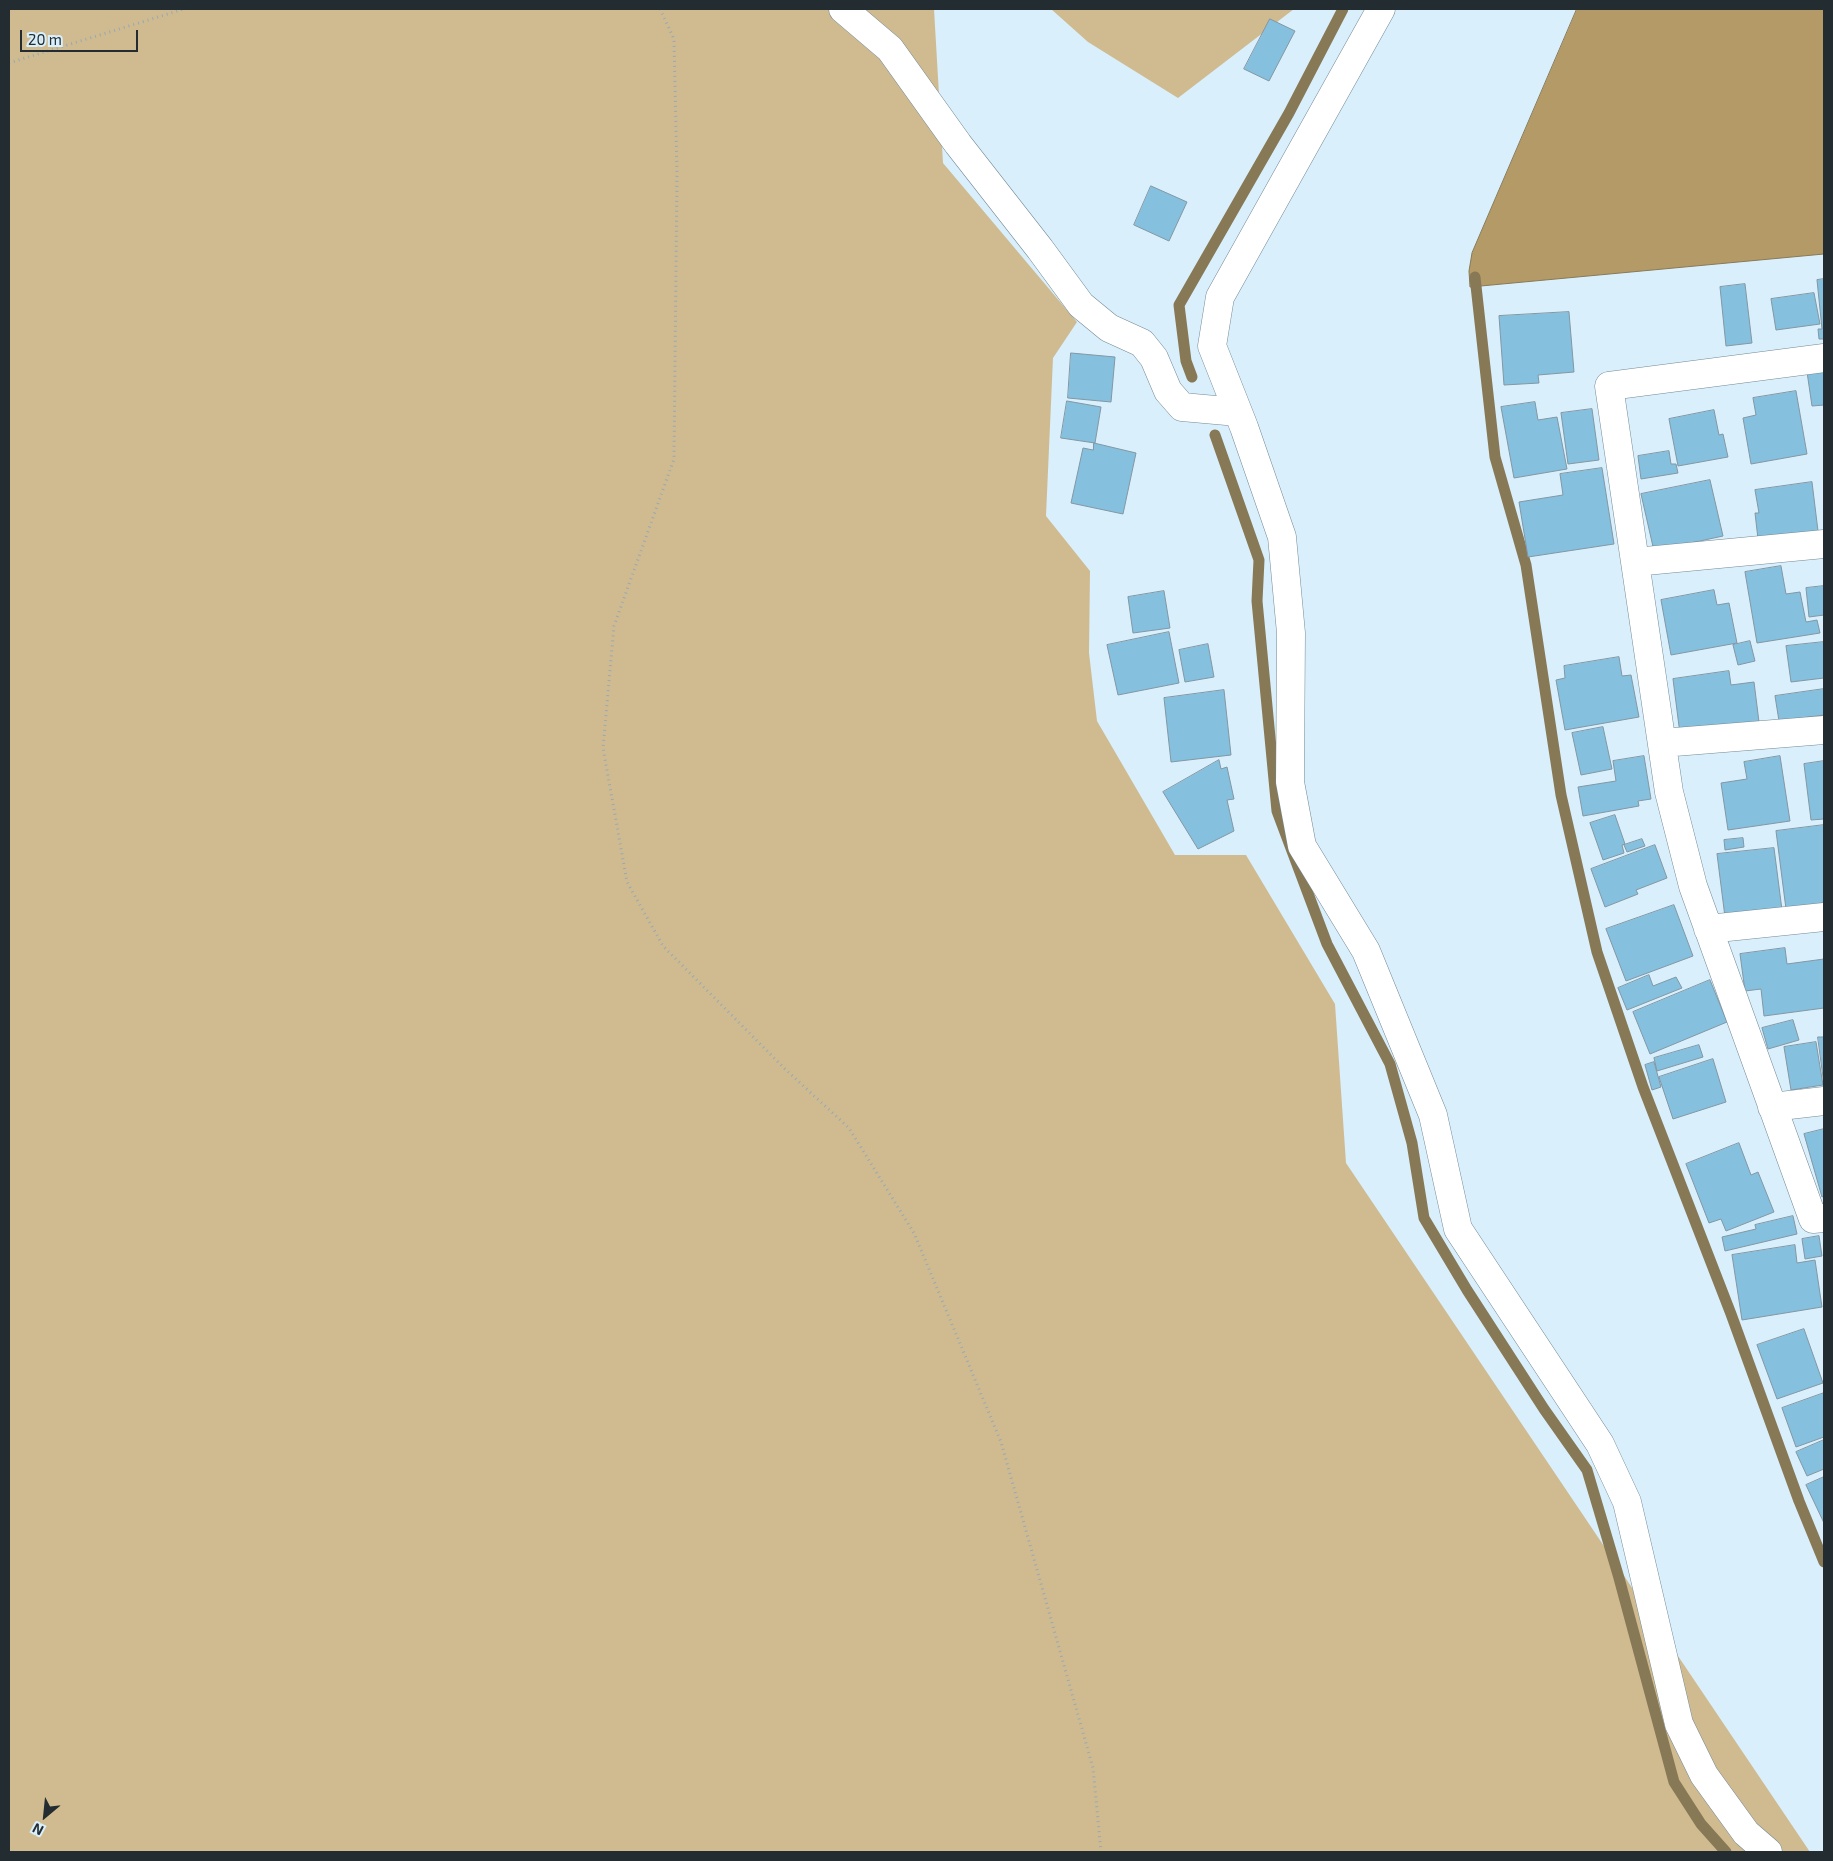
<!DOCTYPE html>
<html>
<head>
<meta charset="utf-8">
<style>
	body { margin:0 }
	#map { position:relative; width:1833px; height:1861px; overflow:hidden; background:#d9effc; font-family:"Exo 2",sans-serif }
	canvas { display:block }
	.frame { position:absolute; inset:0; border:10px solid #232c30; pointer-events:none }
	.north { position:absolute; left:20px; top:1791px; width:50px; height:50px; -webkit-text-stroke:4px #d9effc; paint-order:stroke; rotate:208deg; font-size:14px; font-weight:700; line-height:20px; text-align:center; color:#232c30 }
	.north::after { content:''; display:block; margin:auto; width:18px; height:22px; background:#232c30; clip-path:polygon(50% 0,100% 100%,50% 72%,0 100%) }
	.scale { position:absolute; left:20px; top:30px; width:118px; height:22px; box-sizing:border-box; border:2px solid #232c30; border-top:0; padding-left:6px; font-size:15px; line-height:18px; white-space:nowrap; color:#232c30; -webkit-text-stroke:4px #d9effc; paint-order:stroke }
</style>
</head>
<body>
<div id="map">
<canvas width="1833" height="1861"></canvas>
<div class="frame"></div>
<div class="north">N</div>
<div class="scale">20 m</div>
</div>
<script>
const g = document.querySelector('canvas').getContext('2d');
g.lineJoin = 'round';
function fillPath(path, color) { g.fillStyle = color; g.fill(path, 'evenodd'); }
function strokePath(path, color, width, dash) { g.strokeStyle = color; g.lineWidth = width; g.lineCap = dash ? 'butt' : 'round'; g.setLineDash(dash || []); g.stroke(path); }
fillPath(new Path2D(`
	M 9,9 L 934,9 L 943,163 L 1077,322 L 1053,358 L 1046,516 L 1090,571 L 1089,653 L 1097,721 L 1175,855 L 1246,855 L 1335,1004 L 1346,1163 L 1810,1852 L 9,1852 Z
	M 1051,9 L 1294,9 L 1178,98 L 1088,42 Z`), '#d0bb91');
const water = new Path2D(`
	M 1577,9 L 1824,9 L 1824,254 L 1470,287 L 1469,271 L 1472,253 Z`);
fillPath(water, '#b49a67');
strokePath(water, '#887956', 1);
strokePath(new Path2D(`
	M 1475,277 L 1495,457 L 1526,565 L 1561,795 L 1597,952 L 1643,1087 L 1731,1314 L 1799,1501 L 1824,1562
	M 1192,377 L 1186,361 L 1179,305 L 1289,113 L 1343,9
	M 1215,435 L 1259,560 L 1257,601 L 1277,811 L 1327,944 L 1390,1064 L 1412,1143 L 1424,1218 L 1467,1290 L 1544,1409 L 1587,1470 L 1619,1578 L 1674,1782 L 1701,1824 L 1726,1852`), '#887956', 11);
const building = new Path2D(`
	M 1270,19 L 1295,31 L 1269,81 L 1244,69 Z
	M 1151,186 L 1187,202 L 1169,241 L 1134,225 Z
	M 1824,279 L 1824,339 L 1819,339 L 1818,329 L 1822,329 L 1817,280 Z
	M 1745,284 L 1752,343 L 1726,346 L 1720,287 Z
	M 1814,293 L 1820,324 L 1776,330 L 1771,299 Z
	M 1569,312 L 1574,372 L 1538,375 L 1539,383 L 1504,385 L 1499,316 Z
	M 1071,353 L 1115,357 L 1111,402 L 1068,398 Z
	M 1824,370 L 1824,405 L 1812,406 L 1807,372 Z
	M 1796,391 L 1807,454 L 1751,464 L 1743,418 L 1756,415 L 1753,398 Z
	M 1067,401 L 1101,407 L 1095,443 L 1061,438 Z
	M 1535,402 L 1538,420 L 1557,417 L 1567,469 L 1514,478 L 1501,407 Z
	M 1592,409 L 1599,460 L 1568,464 L 1561,413 Z
	M 1714,410 L 1719,435 L 1723,434 L 1728,457 L 1678,466 L 1669,419 Z
	M 1094,443 L 1136,453 L 1123,514 L 1071,503 L 1083,448 L 1093,450 Z
	M 1669,451 L 1671,464 L 1676,464 L 1678,473 L 1641,479 L 1638,456 Z
	M 1602,468 L 1614,544 L 1528,557 L 1519,502 L 1563,495 L 1560,474 Z
	M 1710,480 L 1723,536 L 1654,551 L 1641,494 Z
	M 1812,482 L 1818,531 L 1758,539 L 1755,513 L 1759,513 L 1755,490 Z
	M 1781,566 L 1786,594 L 1800,592 L 1806,622 L 1817,620 L 1820,633 L 1757,643 L 1745,572 Z
	M 1824,586 L 1824,615 L 1809,617 L 1806,588 Z
	M 1714,590 L 1717,605 L 1729,603 L 1737,643 L 1671,655 L 1661,600 Z
	M 1164,591 L 1170,628 L 1133,633 L 1128,597 Z
	M 1169,632 L 1179,683 L 1118,695 L 1107,645 Z
	M 1750,641 L 1755,661 L 1738,665 L 1733,645 Z
	M 1824,642 L 1824,678 L 1791,682 L 1786,646 Z
	M 1208,644 L 1214,677 L 1185,682 L 1179,650 Z
	M 1619,657 L 1622,676 L 1631,675 L 1639,717 L 1565,730 L 1556,680 L 1565,678 L 1564,666 Z
	M 1729,671 L 1731,685 L 1754,682 L 1760,730 L 1680,734 L 1673,679 Z
	M 1824,689 L 1824,715 L 1779,721 L 1775,696 Z
	M 1224,690 L 1231,755 L 1171,762 L 1164,698 Z
	M 1603,727 L 1612,769 L 1581,775 L 1572,733 Z
	M 1644,756 L 1651,799 L 1638,801 L 1639,806 L 1583,816 L 1578,787 L 1616,781 L 1613,761 Z
	M 1780,756 L 1790,821 L 1728,830 L 1721,783 L 1747,779 L 1744,762 Z
	M 1219,760 L 1221,769 L 1227,767 L 1234,799 L 1227,800 L 1234,831 L 1198,849 L 1163,792 Z
	M 1824,761 L 1824,819 L 1811,820 L 1804,764 Z
	M 1615,815 L 1625,844 L 1622,845 L 1624,853 L 1603,860 L 1590,823 Z
	M 1824,825 L 1824,904 L 1786,909 L 1776,831 Z
	M 1743,838 L 1744,847 L 1725,850 L 1724,840 Z
	M 1642,839 L 1645,846 L 1627,852 L 1624,845 Z
	M 1655,845 L 1667,878 L 1636,890 L 1638,894 L 1605,907 L 1591,869 Z
	M 1774,848 L 1782,910 L 1725,917 L 1717,854 Z
	M 1674,905 L 1693,956 L 1626,981 L 1606,929 Z
	M 1785,948 L 1787,964 L 1824,959 L 1824,1008 L 1764,1016 L 1761,989 L 1745,991 L 1740,954 Z
	M 1649,975 L 1653,986 L 1676,977 L 1682,988 L 1627,1010 L 1618,988 Z
	M 1710,980 L 1727,1022 L 1650,1054 L 1633,1012 Z
	M 1793,1020 L 1799,1040 L 1768,1049 L 1762,1028 Z
	M 1818,1037 L 1824,1037 L 1824,1084 Z
	M 1816,1042 L 1823,1085 L 1791,1090 L 1784,1047 Z
	M 1699,1045 L 1703,1057 L 1657,1071 L 1654,1058 Z
	M 1713,1059 L 1726,1102 L 1673,1119 L 1659,1077 Z
	M 1654,1062 L 1661,1087 L 1652,1090 L 1645,1065 Z
	M 1824,1129 L 1824,1196 L 1822,1197 L 1804,1134 Z
	M 1739,1143 L 1751,1175 L 1758,1172 L 1774,1212 L 1726,1231 L 1721,1219 L 1709,1223 L 1686,1164 Z
	M 1793,1216 L 1797,1234 L 1725,1251 L 1722,1237 L 1756,1229 L 1755,1225 Z
	M 1819,1236 L 1822,1256 L 1805,1259 L 1802,1239 Z
	M 1795,1245 L 1797,1263 L 1815,1260 L 1822,1307 L 1742,1320 L 1732,1255 Z
	M 1804,1329 L 1823,1383 L 1777,1399 L 1757,1345 Z
	M 1824,1393 L 1824,1437 L 1796,1447 L 1782,1408 Z
	M 1824,1440 L 1824,1469 L 1807,1476 L 1796,1452 Z
	M 1824,1477 L 1824,1523 L 1806,1485 Z`);
fillPath(building, '#85c0df');
strokePath(building, '#8297a3', 1);
const minor = new Path2D(`
	M 843,9 L 890,49 L 958,144 L 1040,249 L 1081,305 L 1109,328 L 1142,343 L 1154,358 L 1168,391 L 1182,407 L 1238,412
	M 1381,9 L 1220,297 L 1212,346 L 1244,427 L 1282,537 L 1291,633 L 1290,782 L 1302,846 L 1366,951 L 1433,1115 L 1458,1229 L 1600,1444 L 1627,1502 L 1679,1724 L 1704,1775 L 1746,1833 L 1768,1852
	M 1824,358 L 1609,386 L 1669,792 L 1693,886 L 1813,1219 L 1824,1218
	M 1635,562 L 1824,544
	M 1662,743 L 1824,730
	M 1708,929 L 1824,917
	M 1772,1107 L 1824,1101`);
strokePath(minor, '#748994', 29);
strokePath(new Path2D(`
	M 660,9 L 674,39 L 677,174 L 674,459 L 614,626 L 603,748 L 627,882 L 663,946 L 785,1069 L 849,1128 L 914,1233 L 1001,1442 L 1093,1768 L 1101,1852
	M 9,63 L 184,9`), '#97a9b3', 3, [1, 4]);
strokePath(minor, '#fff', 28);
</script>
</body>
</html>
